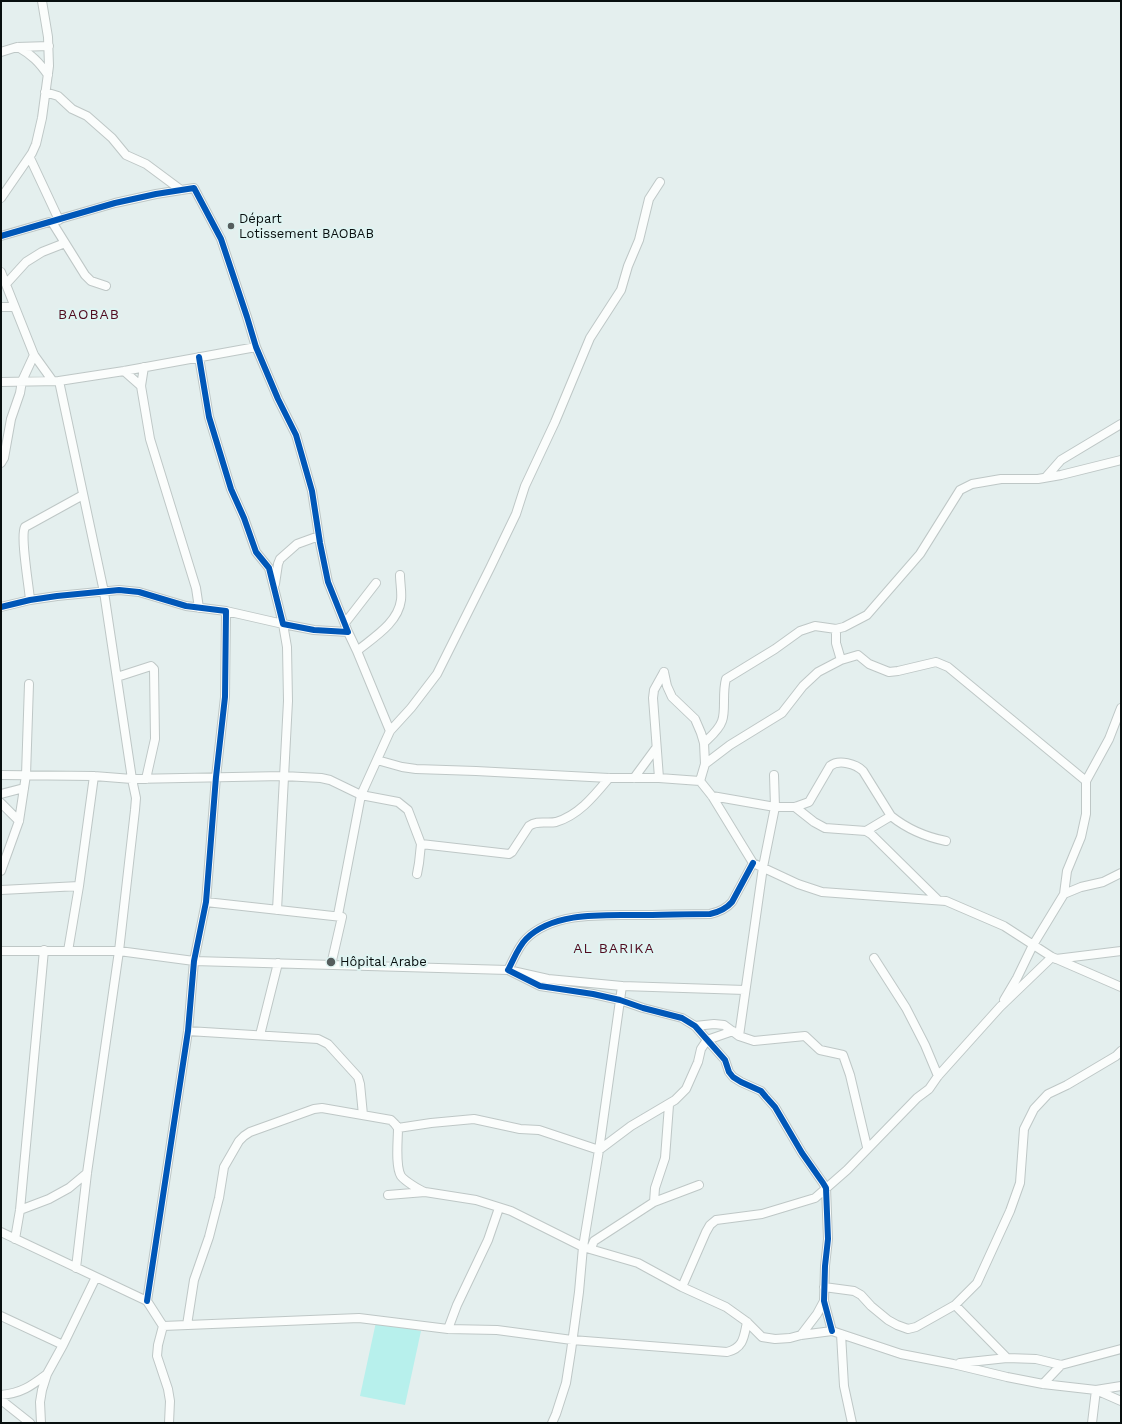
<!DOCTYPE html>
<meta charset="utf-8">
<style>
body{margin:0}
#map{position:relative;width:1122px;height:1424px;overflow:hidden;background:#e4efee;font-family:"Work Sans",sans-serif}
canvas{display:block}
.frame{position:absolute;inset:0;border:2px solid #080f0f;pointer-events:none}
</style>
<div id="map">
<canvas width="1122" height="1424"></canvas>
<div class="frame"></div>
</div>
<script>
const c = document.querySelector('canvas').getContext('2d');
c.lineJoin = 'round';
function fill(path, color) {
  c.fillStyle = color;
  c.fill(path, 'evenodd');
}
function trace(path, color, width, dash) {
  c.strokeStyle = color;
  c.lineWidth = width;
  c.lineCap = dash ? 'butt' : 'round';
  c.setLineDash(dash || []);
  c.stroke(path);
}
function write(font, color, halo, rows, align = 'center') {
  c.font = font + ' "Work Sans",sans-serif';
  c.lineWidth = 4;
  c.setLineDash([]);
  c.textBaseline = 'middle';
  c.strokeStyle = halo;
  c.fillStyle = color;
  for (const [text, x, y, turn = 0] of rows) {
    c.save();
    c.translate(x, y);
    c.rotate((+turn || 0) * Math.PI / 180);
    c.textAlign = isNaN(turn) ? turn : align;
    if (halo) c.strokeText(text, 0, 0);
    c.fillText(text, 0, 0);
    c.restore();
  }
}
const green = new Path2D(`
 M376,1322L421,1331L405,1405L360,1396Z`);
const minor = new Path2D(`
 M18,47C32,55 39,62 48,75
 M1,52L17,47L49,46
 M45,92L58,96L72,109L87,116L112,138L126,155L146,164L181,190
 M30,158L59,220
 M1,198L32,153L36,144L42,118L49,66L48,37L42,1
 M52,222L85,275L91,281L106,286
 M1,236L115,203L156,194L194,188L221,239L247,317L256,347L278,399L296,435L312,491L320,543L328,582L348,632L314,630L283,624L269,568L256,552L244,518L231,489L209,417L199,357
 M1,272L34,355L52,380
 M6,284L26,262L42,252L65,243
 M1,307H14
 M144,367L141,386L150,439L196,588L199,608
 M124,371L141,386
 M59,381L104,592L132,779L136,798L135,810L119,951L87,1173L76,1268
 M1,382L59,381L124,371L256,347
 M1,463L4,458L11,419L20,393L22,381L34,355
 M1046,477L1061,460L1121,424
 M275,584L278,564L280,559L297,544L319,536
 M30,600C29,586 20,536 25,527L83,495
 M1,607L30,600L57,596L119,590L139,592L186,606L226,611L225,697L216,777L206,902L194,961L188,1031L147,1301
 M226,611L283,624L287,647L288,701L277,910
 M345,623L376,583
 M348,632L357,651L390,731
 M357,651C374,637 398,623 401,600C402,592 400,583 400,575
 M841,660L836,643V629L844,627L867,615L920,554L960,490L972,484L1001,479H1038L1061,475L1121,460
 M664,672L667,686L672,697L695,719L701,733L704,743L705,764L700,781
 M117,677L151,666L154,669L155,739L146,779
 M704,743C710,737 719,730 722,721C726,711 722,693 726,679L775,649L800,631L815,626L836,629
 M377,760L402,767L416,769L476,771L609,778H659L700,781L712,796L753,863L798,884L822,892L946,901L1004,926L1052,957L1121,987
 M705,764L730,745L782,713L803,686L818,672L841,660L858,655L869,664L889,672L898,671L936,662L948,667L1086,781
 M1,775L94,776L132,779L283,776L321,778L330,780L361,795L398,802L408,810L421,844L419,863L417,874
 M634,778L656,748
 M659,778L653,698L654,690L664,672
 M1,794L24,788
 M712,796L775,807H795L809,802L830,766C839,759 856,764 863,771L891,816C906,828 926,837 946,841
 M1,803L19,821
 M795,807L814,822L825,828L866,831L871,834L938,900
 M866,831L891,816
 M421,844L509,854L512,852L529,826C537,820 547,824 556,822C579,815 594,796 609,778
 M753,863L732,902C726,909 719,912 710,914C686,914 661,915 637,915C602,915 553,912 526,939C518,947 513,961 508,970L540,986L593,994L620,1000L643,1008L682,1018L695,1026L725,1060L729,1072L733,1077L741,1082L761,1091L766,1097L775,1107L802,1153L823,1183L826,1188L828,1239L825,1266L824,1301L832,1331
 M1,871L19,821L26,775L29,684
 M1,890L79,886
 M1064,894L1067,871L1081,837L1086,814V781L1109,739L1121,708
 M206,902L342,917
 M342,917L338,915L361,795L390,731L411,708L437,674L490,568L516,514L525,486L555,422L590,338L621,290L628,266L639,240L649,199L660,182
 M1,951H119L194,961L508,970L548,979L622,986L745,990
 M68,951L79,886L94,776
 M874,958L906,1008L925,1045L938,1076
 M1056,959L1121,951
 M331,965L342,917
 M1004,1000L1017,978L1033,945L1064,894L1081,887L1103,882L1121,873
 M695,1026L714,1024L724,1025L739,1036L754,1041L805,1036L820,1050L843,1055L850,1075L867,1147
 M188,1031L318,1039L328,1044L358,1077L360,1084L363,1115
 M260,1035L278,963
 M739,1036L763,867L775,807L774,775
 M398,1128L431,1123L474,1119L520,1129L539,1130L599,1150L631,1126L675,1100L686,1089L698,1062L701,1049L707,1040L733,1031
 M388,1195L425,1192L476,1200L511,1211L583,1247L638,1263L682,1287L726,1307L747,1322L762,1337L775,1339L790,1338L801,1335L832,1331L901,1354L953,1364L1007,1377L1043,1384L1096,1390L1121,1401
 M654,1202L655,1188L665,1158L669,1105
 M20,1210L49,1199L69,1188L87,1173
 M1,1232L147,1301L163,1326L158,1345L157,1356L168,1389L170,1401L169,1423
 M15,1239L20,1210L44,950
 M591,1248L594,1241L654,1202L699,1185
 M682,1287L706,1232L710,1225L716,1220L762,1214L815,1198L847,1170L917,1098L929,1089L938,1076L1000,1007L1052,957
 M824,1287L854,1291L861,1295L871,1306L888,1320L897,1325L908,1329L916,1327L955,1305L977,1283L1010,1211L1020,1183L1024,1129L1034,1109L1048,1094L1067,1085L1116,1056L1121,1051
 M955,1305L1007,1358
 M1,1316L63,1345
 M187,1325L194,1280L209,1237L219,1198L224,1167L239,1141L244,1136L250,1132L314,1109L322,1108L391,1120L395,1124L398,1128C398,1140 395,1166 401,1176C405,1181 419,1190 425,1192
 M163,1326L359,1318L448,1329L497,1330L572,1340L727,1352C744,1348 744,1336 747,1322
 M448,1329L457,1305L488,1240L499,1208
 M841,1334L844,1386L852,1423
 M801,1335L817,1314L824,1301
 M960,1363L1007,1358L1036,1359L1061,1365L1121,1349
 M1043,1384L1061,1365
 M1096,1390L1121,1386
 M1,1395C22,1393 31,1386 47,1374
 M1,1400L30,1423
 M41,1423L40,1402L42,1390L47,1374L63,1345L96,1277
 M552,1423L556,1414L566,1383L571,1351L579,1292L583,1247L599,1150L622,986
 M1092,1423L1096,1390`);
const cycleway = new Path2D(`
 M1,236L115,203L156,194L194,188L221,239L247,317L256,347L278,399L296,435L312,491L320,543L328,582L348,632L314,630L283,624L269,568L256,552L244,518L231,489L209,417L199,357
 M1,607L30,600L57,596L119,590L139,592L186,606L226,611L225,697L216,777L206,902L194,961L188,1031L147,1301
 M753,863L732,902C726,909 719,912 710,914C686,914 661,915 637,915C602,915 553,912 526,939C518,947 513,961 508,970L540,986L593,994L620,1000L643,1008L682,1018L695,1026L725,1060L729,1072L733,1077L741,1082L761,1091L766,1097L775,1107L802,1153L823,1183L826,1188L828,1239L825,1266L824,1301L832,1331`);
const markers = [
 [231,226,4,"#555d5d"],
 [331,962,5,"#555d5d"]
];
const poiNames = [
 ["Départ",239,219],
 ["Lotissement BAOBAB",239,234],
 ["Hôpital Arabe",340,962]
];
const neighbourhoodNames = [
 ["BAOBAB",89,315],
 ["AL BARIKA",614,949]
];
fill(green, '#b7f0ec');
trace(minor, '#bec7c6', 10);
trace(minor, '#fbfdfc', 8);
trace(cycleway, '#0057b8', 6);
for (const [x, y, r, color] of markers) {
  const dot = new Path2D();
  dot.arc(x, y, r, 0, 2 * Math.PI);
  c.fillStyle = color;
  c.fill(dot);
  trace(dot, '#dff4f2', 1.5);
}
write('13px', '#080f0f', '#dff4f2', poiNames, 'left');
c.letterSpacing = '1px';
write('14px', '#500b1f', '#dff4f2', neighbourhoodNames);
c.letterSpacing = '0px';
</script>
